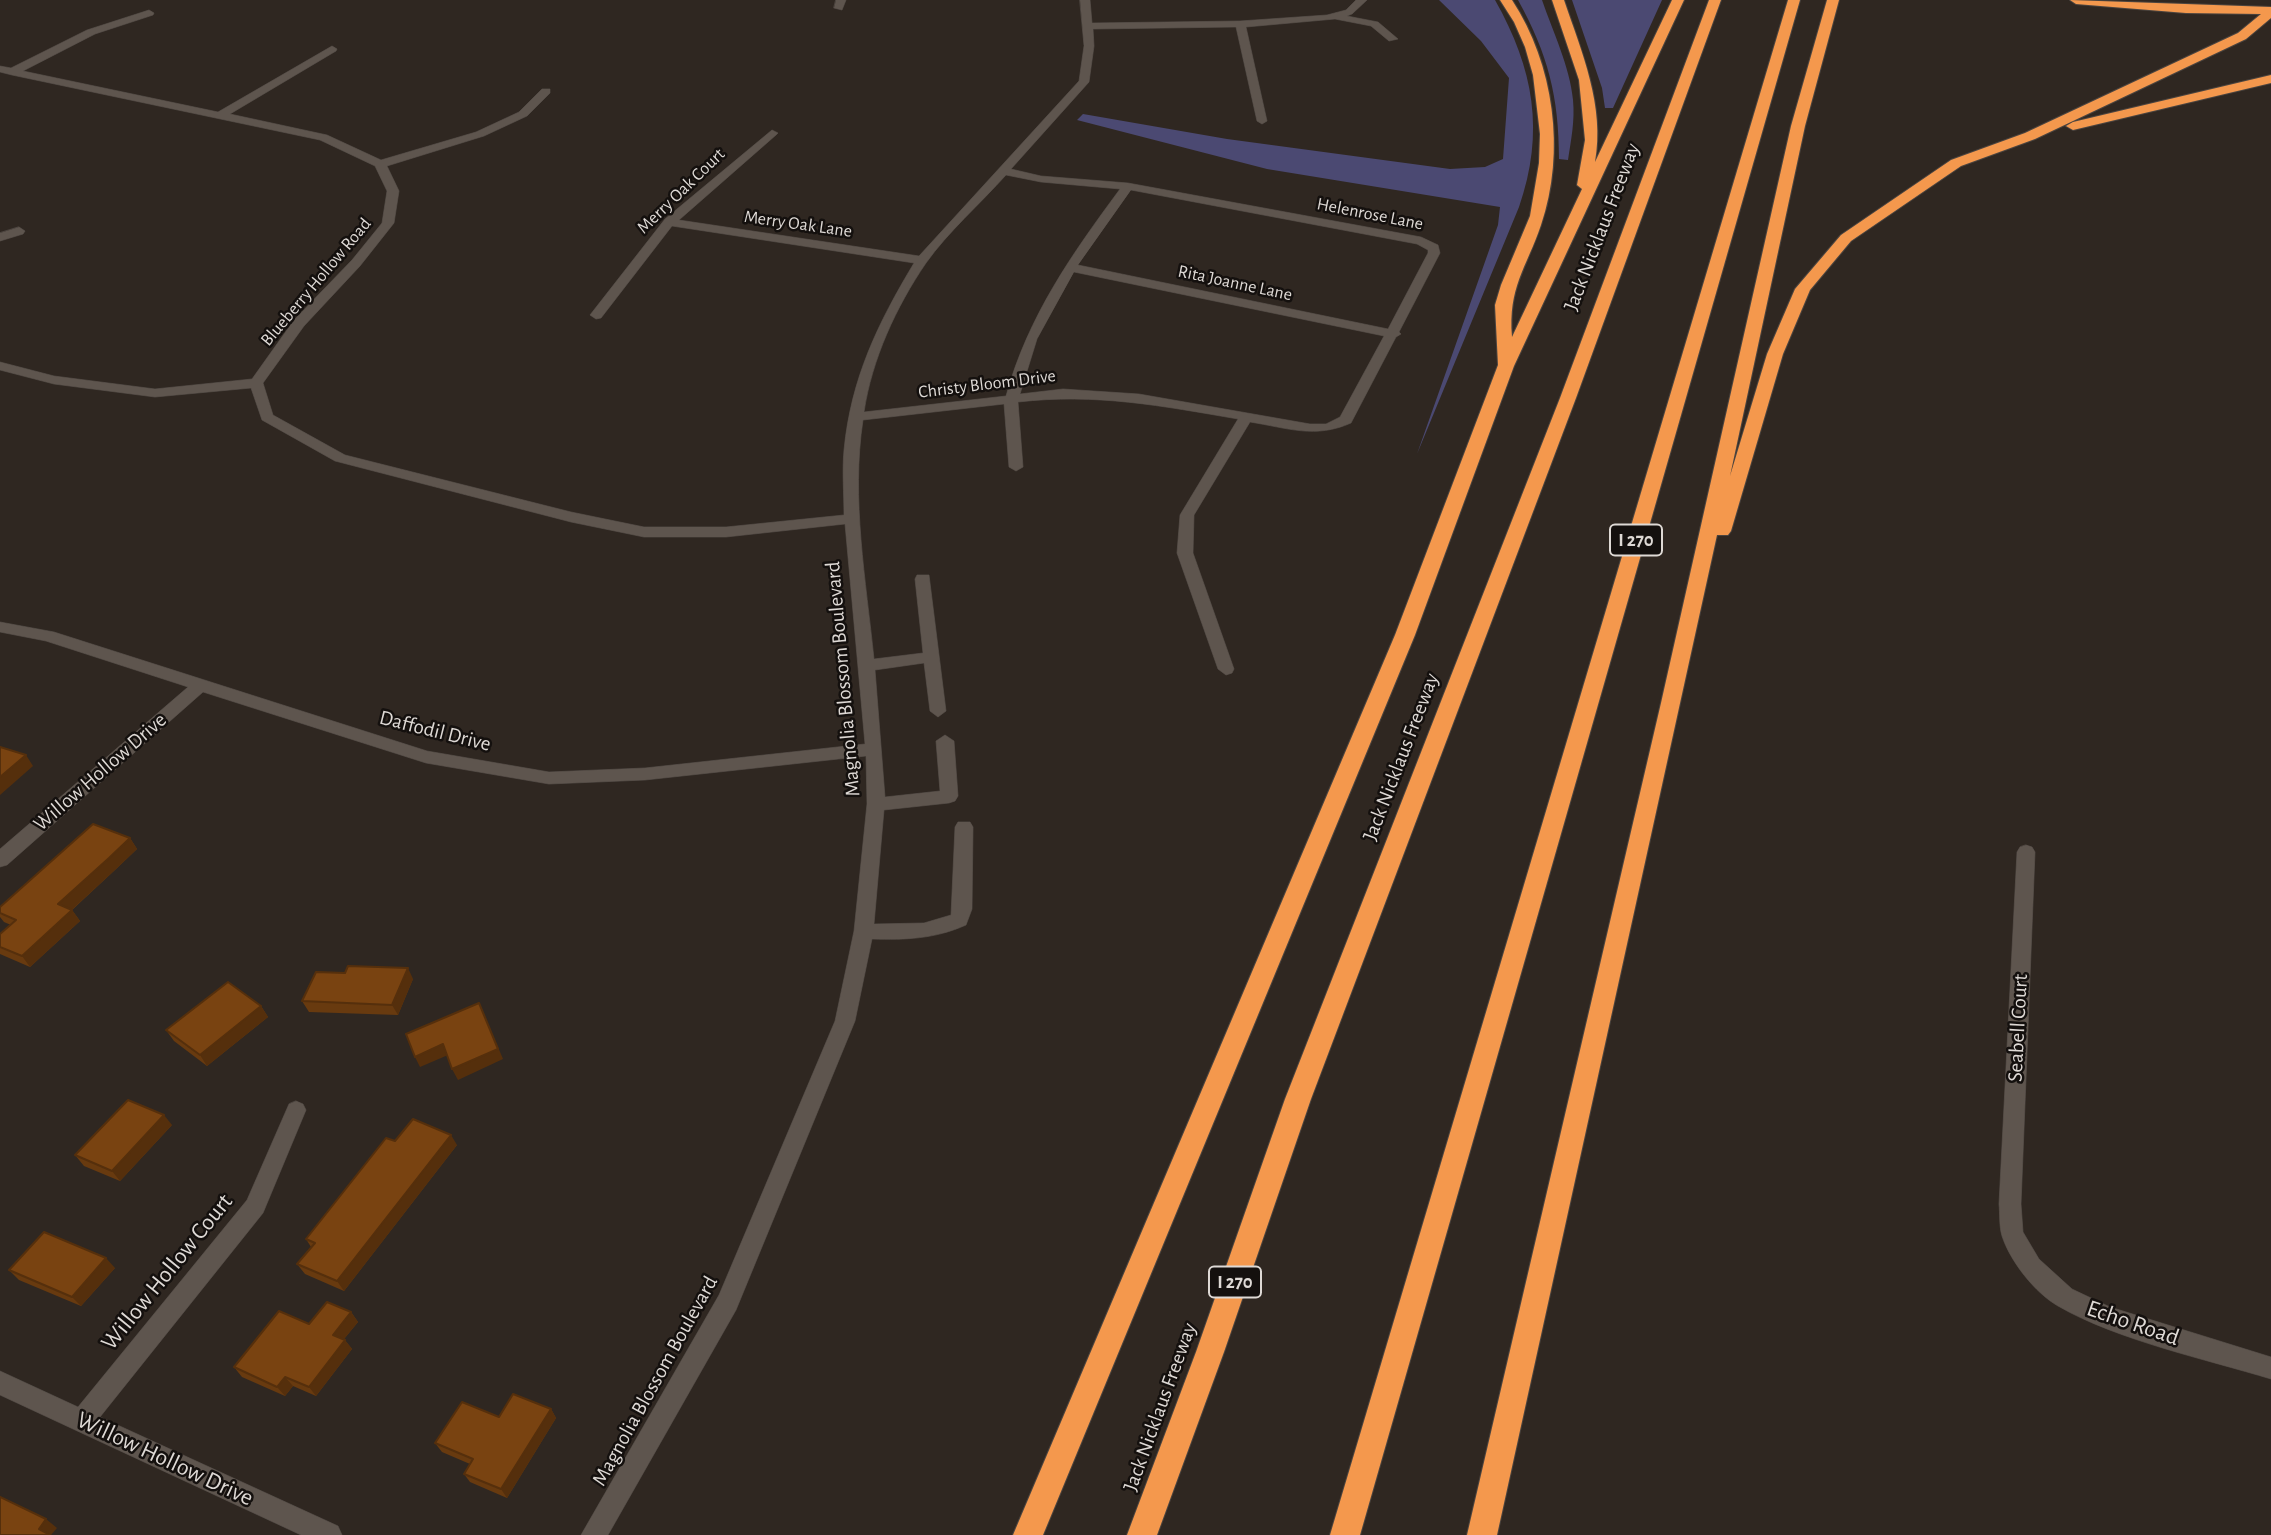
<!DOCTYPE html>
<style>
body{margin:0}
canvas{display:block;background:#2f2721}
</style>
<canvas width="2271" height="1535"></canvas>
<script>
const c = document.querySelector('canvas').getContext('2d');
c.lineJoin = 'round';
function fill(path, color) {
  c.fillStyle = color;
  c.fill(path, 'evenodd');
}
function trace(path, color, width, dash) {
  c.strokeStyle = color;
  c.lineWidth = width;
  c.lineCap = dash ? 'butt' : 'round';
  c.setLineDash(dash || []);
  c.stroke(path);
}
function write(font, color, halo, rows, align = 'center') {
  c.font = font + ' "Alegreya Sans",sans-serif';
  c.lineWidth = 5;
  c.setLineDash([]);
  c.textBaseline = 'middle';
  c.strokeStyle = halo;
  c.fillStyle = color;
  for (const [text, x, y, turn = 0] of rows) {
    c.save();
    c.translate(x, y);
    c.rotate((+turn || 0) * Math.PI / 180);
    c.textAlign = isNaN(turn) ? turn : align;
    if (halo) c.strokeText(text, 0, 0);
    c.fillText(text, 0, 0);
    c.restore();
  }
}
const green = new Path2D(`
 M1439,0H1495C1534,69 1545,132 1519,207L1417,454L1498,225L1500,207L1267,169L1077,120L1083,114L1227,139L1450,169L1485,167L1503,159L1509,78L1481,41Z
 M1518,0H1542C1553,32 1570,67 1573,100C1575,121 1571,140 1568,160L1559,159C1559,97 1548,54 1518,0Z
 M1572,0H1662L1613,108H1605L1602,88Z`);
const minor = new Path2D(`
 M836,0H846L842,10L834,8Z
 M1080,0H1090L1092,23L1240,21L1327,15L1346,10L1356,0H1367L1352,14L1347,16L1378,22L1398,39L1389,41L1371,26L1335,19L1246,27L1267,121L1262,124L1257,121L1236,27L1093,29L1094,46L1089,82L1011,169L1041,176L1128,183L1421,237L1438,245L1440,253L1399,332L1401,334L1396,337L1351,423C1315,439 1288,428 1250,422L1194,515L1193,553L1234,669L1232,673L1226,675L1218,669L1177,553L1180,515L1238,419C1162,406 1096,393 1018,402L1023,467L1016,471L1009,467L1004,404L863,420C851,499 866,580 874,659L923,653L915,579L917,575H929L946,711L938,717L930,711L924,663L875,670L885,797L940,791L936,741L945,735L954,741L958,796L955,801L949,803L884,810L874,924L924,923L951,915L955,827L958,822H970L973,827L972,909L966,925C935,939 905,940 872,939L855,1021L736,1310L608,1535H581L719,1295L835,1021L854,931L867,804L866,756L645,780L549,784L426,763L203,692L7,865L0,867V849L188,687L46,641L0,632V622L54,632L427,751L549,772L645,768L865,744L845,524L726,537H644L571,522L335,461L262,420L251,388L155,397L54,384L0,370V362L54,376L155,389L252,379L294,320L352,260L382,223L387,191L375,166L320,140L12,75L0,72V66L11,68L87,30L149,10L154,13L153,15L95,34L23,71L218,112L332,46L337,49L336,51L230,114L327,135L381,160L476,132L519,112L542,89H550V93L527,116L484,136L387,166L399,191L394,223L360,266L304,326L263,383L273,415L345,455L571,512L644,527H726L844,515C844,494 842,471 844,450C851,378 878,323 914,263L672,226L601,318L596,319L590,315L665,219L772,130L778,133L776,135L679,220L919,256L1079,81L1084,46ZM1006,175L1041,182L1120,189C1072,254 1028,316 1006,396L864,412C872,359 896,307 926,263C948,232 980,204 1006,175ZM1131,190L1417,244L1428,250V253L1388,329L1078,265ZM1074,272L1384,336L1340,417L1326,424H1310L1139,394L1063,389L1020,394L1037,339Z
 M19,227L25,231L23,234L0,241V233Z
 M2026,845L2032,847L2035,852L2021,1204L2023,1232L2039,1259L2072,1289L2110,1307L2271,1357V1379C2205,1359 2117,1340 2058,1306C2035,1293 2010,1261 2002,1236C1999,1226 2000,1214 1999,1204L2017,852L2020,847Z
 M296,1101L303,1104L306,1110L263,1213L100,1417L338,1526L342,1535H301L0,1395V1371L78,1407L247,1200L289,1104Z`);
const highway = new Path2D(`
 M1500,0H1512C1554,64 1566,152 1541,225C1526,269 1508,287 1512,337L1582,189L1577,185L1585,140L1579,80L1552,0H1564C1582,53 1605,106 1595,162L1672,0H1684L1514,366L1415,635L1043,1535H1013L1395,635L1498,365L1495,305L1501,285L1530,216L1539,163L1540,134L1533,75L1525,47L1514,22Z
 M1709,0H1721L1576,398L1311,1099L1224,1352L1157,1535H1127L1196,1352L1285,1099L1560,398Z
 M1788,0H1800L1360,1535H1330Z
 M1827,0H1839L1805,126L1730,476L1767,354L1795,289L1841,235L1951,160L2025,133L2238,33L2261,14L2186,13L2076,4L2070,0L2271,7V18L2246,39L2035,139L1961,166L1851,241L1810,290L1783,354L1731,531L1728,535H1717L1497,1535H1467L1661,703L1791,126Z
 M2271,75V83L2073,130L2066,126L2073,122Z`);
const wall = new Path2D(`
 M130,838L137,849L116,869L72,910L80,921L30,967L0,954V934L11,925L4,922L0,917V907Z
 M413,979L398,1015L309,1012L302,1001Z
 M261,1006L268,1017L207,1066L174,1041L166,1030Z
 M172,1125L120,1181L84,1166L75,1155Z
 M395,1141L457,1145L344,1291L305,1274L297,1264L311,1247L306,1239Z
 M115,1268L81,1306L19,1280L9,1270Z
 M351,1312L358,1322L344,1339L352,1349L316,1396L293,1386L285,1396L242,1377L234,1367L309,1324Z
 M551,1409L556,1418L507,1498L470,1482L464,1474L470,1464L442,1452L435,1443L499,1417Z`);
const shadedWall = new Path2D(`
 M26,755L33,766L0,795V777Z
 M130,838L137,849L116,869L66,915L58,904Z
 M72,910L80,921L30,967L22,956Z
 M408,968L413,979L398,1015L392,1005Z
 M261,1006L268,1017L207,1066L200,1055Z
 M484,1014L503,1059L458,1080L452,1069Z
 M443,1044L448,1055L420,1067L415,1057Z
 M164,1115L172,1125L120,1181L112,1171Z
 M451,1135L457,1145L344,1291L337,1281Z
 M106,1258L115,1268L81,1306L72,1297Z
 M351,1312L358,1322L340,1344L333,1335Z
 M345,1340L352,1349L316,1396L309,1387Z
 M285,1377L293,1386L285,1396L277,1387Z
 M551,1409L556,1418L507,1498L501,1489Z
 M46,1519L57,1528L51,1535L39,1529Z`);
const building = new Path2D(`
 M0,747L26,755L0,777Z
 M93,824L130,838L109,858L58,904L72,910L22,956L0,947V934L16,920L0,913V907Z
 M348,966L408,968L392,1005L302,1001L316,972L345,973Z
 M228,982L261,1006L200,1055L166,1030Z
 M479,1003L498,1049L452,1069L443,1044L415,1057L406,1034Z
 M128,1100L164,1115L112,1171L75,1155Z
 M413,1119L451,1135L337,1281L297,1264L315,1243L306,1239L386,1138L395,1141Z
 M44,1232L106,1258L72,1297L9,1270Z
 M327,1302L351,1312L333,1335L345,1340L309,1387L285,1377L277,1387L234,1367L279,1311L309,1324Z
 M513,1394L551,1409L501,1489L464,1474L473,1459L435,1443L462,1402L499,1417Z
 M0,1497L46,1519L39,1529L50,1535H0Z`);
const farStreetnames = [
 ["Merry Oak Court",681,191,-44],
 ["Helenrose Lane",1370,214,11],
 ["Merry Oak Lane",798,224,8],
 ["Blueberry Hollow Road",316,282,-50],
 ["Rita Joanne Lane",1235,283,12],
 ["Christy Bloom Drive",987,384,-7]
];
const shields = [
 [1636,540,52],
 [1235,1282,52]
];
const shieldNames = [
 ["I 270",1636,540],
 ["I 270",1235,1282]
];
const streetNames = [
 ["Jack Nicklaus Freeway",1602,227,-69],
 ["Magnolia Blossom Boulevard",843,679,-95],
 ["Daffodil Drive",435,731,14],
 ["Jack Nicklaus Freeway",1401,757,-69],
 ["Willow Hollow Drive",100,772,-41],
 ["Seabell Court",2018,1028,-87],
 ["Magnolia Blossom Boulevard",655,1381,-61],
 ["Jack Nicklaus Freeway",1160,1407,-70]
];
const nearStreetnames = [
 ["Willow Hollow Court",167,1272,-51],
 ["Echo Road",2133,1323,19],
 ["Willow Hollow Drive",165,1459,25]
];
fill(green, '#4b4972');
trace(minor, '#4b443f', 1);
trace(highway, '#4b443f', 2);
fill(minor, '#5e554e');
fill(highway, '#f4984d');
fill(wall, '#683a0f');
fill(shadedWall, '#552f0c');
fill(building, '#794311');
trace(building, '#552f0c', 2);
write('18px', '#ded9d5', '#14100e', farStreetnames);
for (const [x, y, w] of shields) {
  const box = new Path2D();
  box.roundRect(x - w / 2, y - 15.5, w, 31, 5);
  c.fillStyle = '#14100e';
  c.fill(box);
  trace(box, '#ded9d5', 2);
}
write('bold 19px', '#ded9d5', null, shieldNames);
write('21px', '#ded9d5', '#14100e', streetNames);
write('24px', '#ded9d5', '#14100e', nearStreetnames);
</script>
